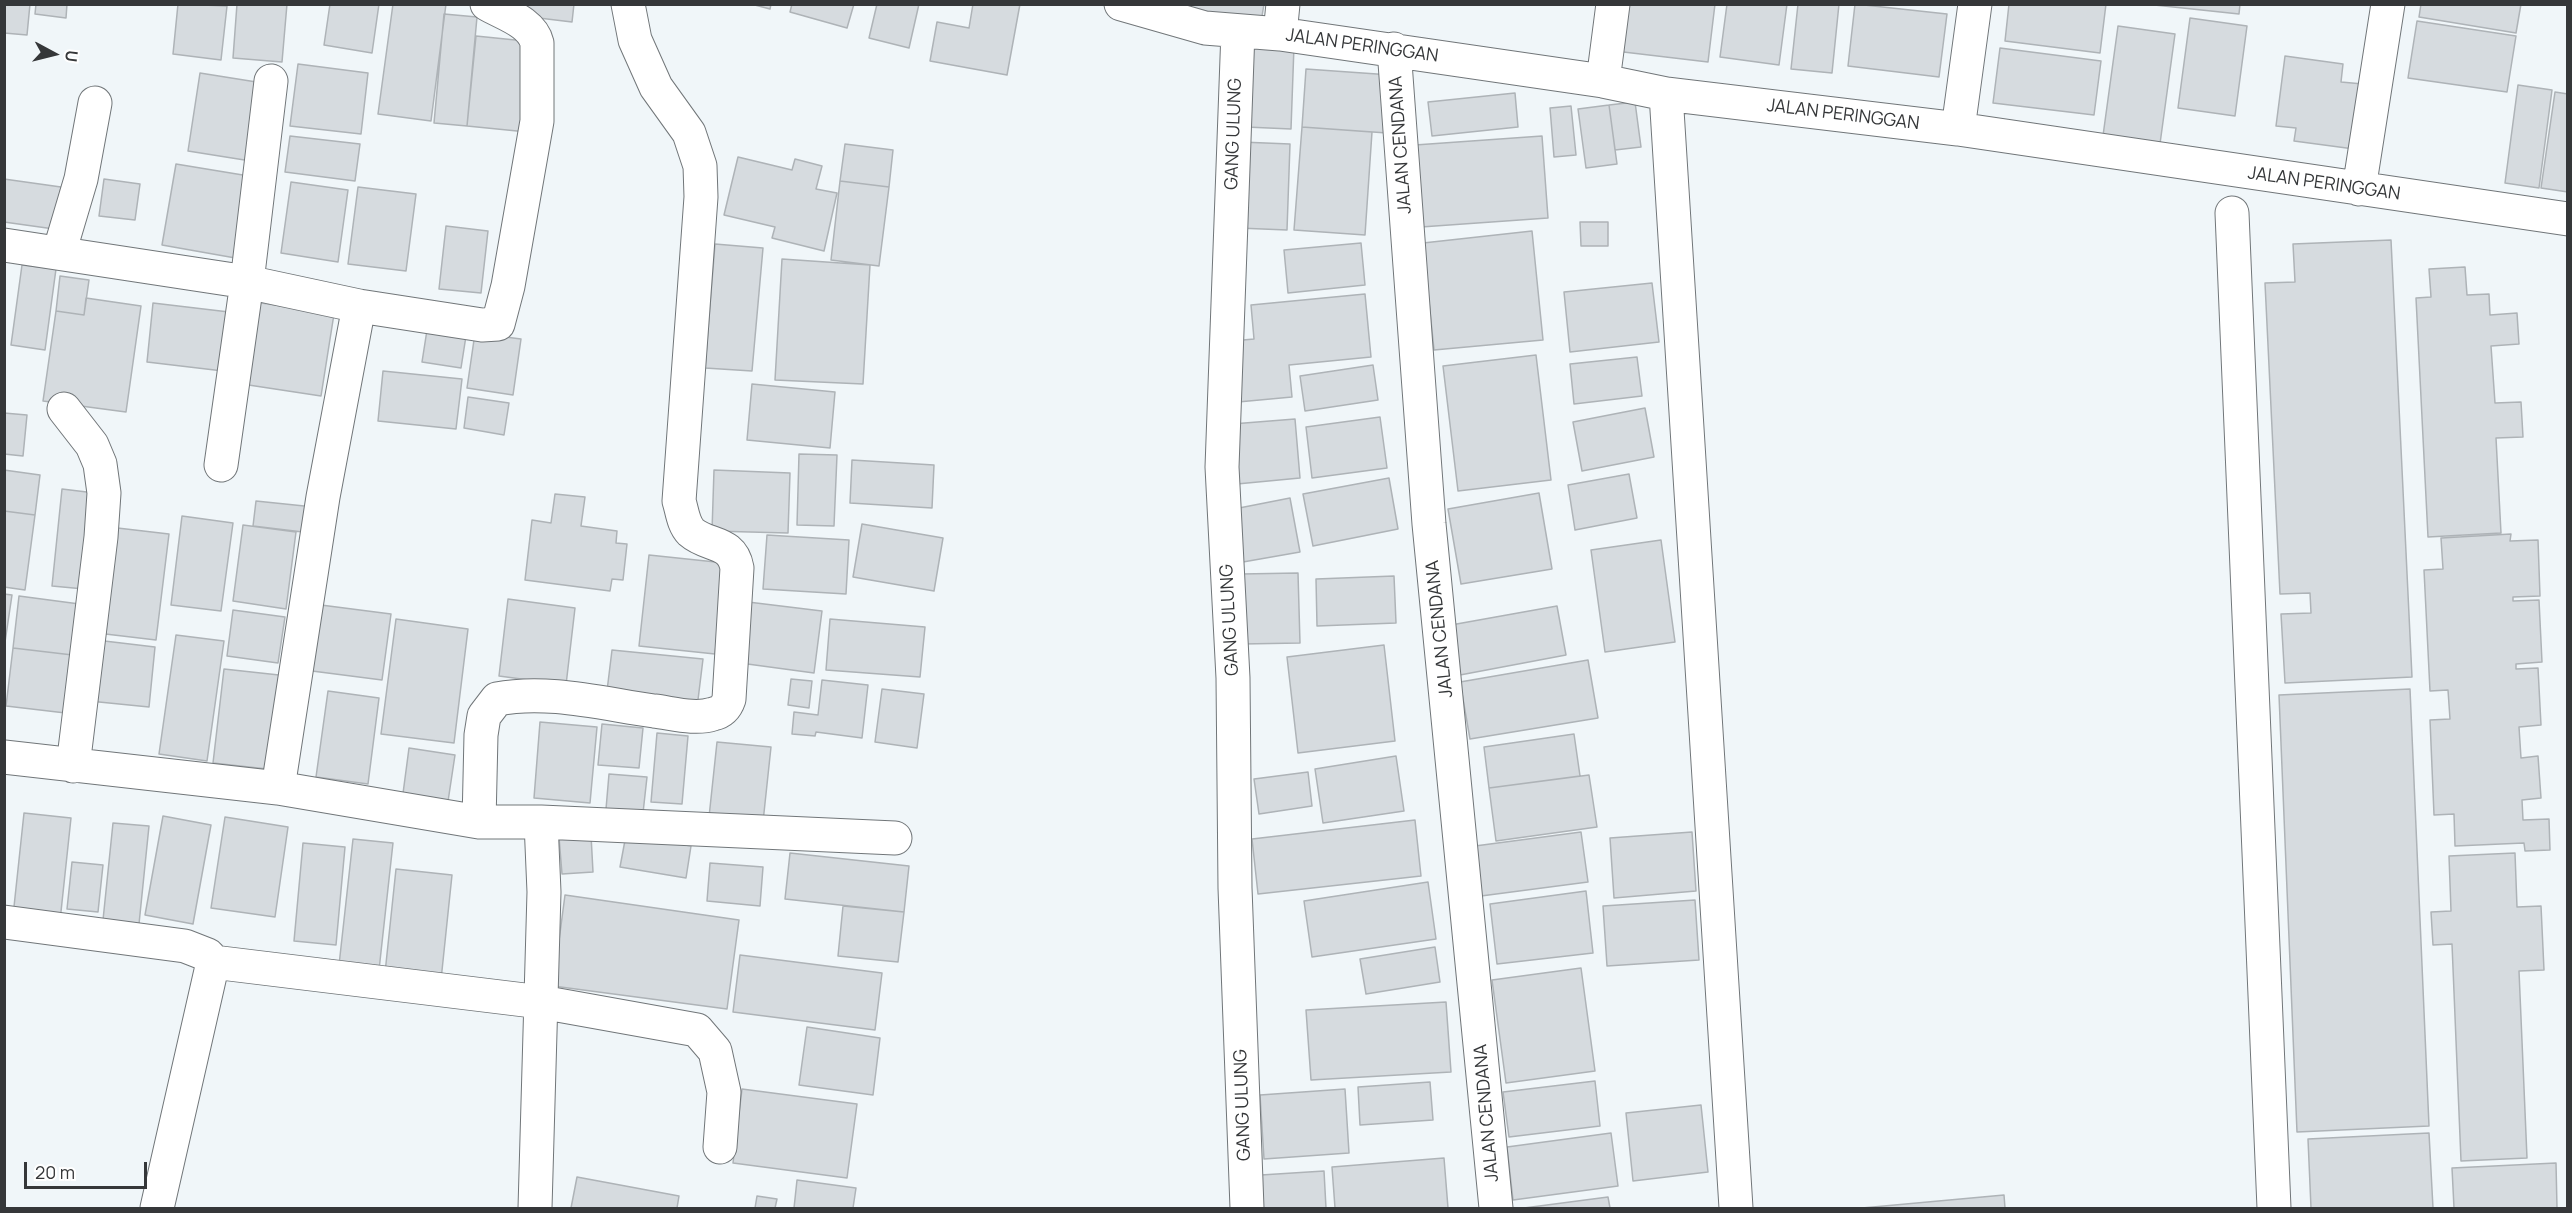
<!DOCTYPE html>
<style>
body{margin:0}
#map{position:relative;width:2572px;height:1213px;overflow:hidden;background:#f0f6f9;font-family:Manrope,sans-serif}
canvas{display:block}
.frame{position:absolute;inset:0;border:6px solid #353739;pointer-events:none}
.north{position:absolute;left:24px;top:24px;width:60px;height:60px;-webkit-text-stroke:4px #fff;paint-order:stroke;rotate:97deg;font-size:16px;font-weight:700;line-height:24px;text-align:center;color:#353739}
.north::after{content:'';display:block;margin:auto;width:21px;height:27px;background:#353739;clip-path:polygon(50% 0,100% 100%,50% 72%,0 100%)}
.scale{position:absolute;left:24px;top:1162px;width:123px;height:27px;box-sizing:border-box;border:3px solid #353739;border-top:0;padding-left:8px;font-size:18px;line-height:21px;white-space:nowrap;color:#353739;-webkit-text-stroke:4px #fff;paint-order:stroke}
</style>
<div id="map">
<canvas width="2572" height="1213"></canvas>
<div class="frame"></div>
<div class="north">U</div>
<div class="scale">20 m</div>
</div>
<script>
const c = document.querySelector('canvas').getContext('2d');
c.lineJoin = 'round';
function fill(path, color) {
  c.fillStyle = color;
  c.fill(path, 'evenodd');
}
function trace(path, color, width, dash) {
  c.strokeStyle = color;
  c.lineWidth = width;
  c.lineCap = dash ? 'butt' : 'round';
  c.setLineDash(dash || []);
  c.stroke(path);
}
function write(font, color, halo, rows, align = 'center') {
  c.font = font + ' Manrope,sans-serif';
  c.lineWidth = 4.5;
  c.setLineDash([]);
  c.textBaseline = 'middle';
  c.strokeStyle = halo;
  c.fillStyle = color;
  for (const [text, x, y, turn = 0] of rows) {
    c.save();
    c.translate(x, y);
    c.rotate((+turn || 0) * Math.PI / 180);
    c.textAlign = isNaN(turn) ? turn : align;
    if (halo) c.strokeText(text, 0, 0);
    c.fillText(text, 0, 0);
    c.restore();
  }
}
const building = new Path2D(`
 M4,4H30L27,35L4,33Z
 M36,4H67L66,18L35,14Z
 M178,4L227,6L221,60L173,54Z
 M237,4H287L282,62L233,58Z
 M330,4H379L372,53L324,45Z
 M393,4H446L431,121L378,114Z
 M516,4H574L572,22L514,15Z
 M751,4H771L770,9Z
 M792,4H854L847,28L790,12Z
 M877,4H919L909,48L869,38Z
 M973,4H1020L1007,75L930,61L937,22L969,28Z
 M1173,4H1264L1261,22L1172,11Z
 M1621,4H1715L1708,62L1615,51Z
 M1727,4H1787L1779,65L1720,57Z
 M1798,4H1839L1832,73L1791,69Z
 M1855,4L1947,14L1939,77L1848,66Z
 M2009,4H2106L2100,53L2005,41Z
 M2145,4H2240L2239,14Z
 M2421,4H2521L2516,33L2419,17Z
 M444,14L477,17L467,126L434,123Z
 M2190,18L2247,26L2235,116L2178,108Z
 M2417,21L2516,36L2507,92L2408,78Z
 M2118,26L2175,34L2159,151L2102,143Z
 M476,36L535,42L527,132L467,126Z
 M1249,44L1294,46L1291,129L1246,127Z
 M2000,48L2101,61L2094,115L1993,103Z
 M2285,56L2343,64L2341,82L2363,84L2354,149L2294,141L2296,128L2276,126Z
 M298,64L368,73L361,134L290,126Z
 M1306,69L1391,75L1387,133L1302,127Z
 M200,73L269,84L257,162L188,151Z
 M2518,85L2552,90L2539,188L2505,183Z
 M2555,92L2568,94V192L2541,188Z
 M1515,93L1518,127L1432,136L1428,102Z
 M1635,102L1641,147L1615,150L1609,105Z
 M1609,105L1617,164L1586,168L1578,109Z
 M1571,106L1576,155L1554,157L1550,108Z
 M1302,127L1372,132L1365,235L1294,230Z
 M290,136L360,144L355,181L285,172Z
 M1542,136L1548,218L1421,227L1415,145Z
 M1241,142L1290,144L1287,230L1238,228Z
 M845,144L893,150L889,187L840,181Z
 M738,157L792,170L795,159L822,166L816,189L837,193L824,251L772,238L775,227L724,215Z
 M176,164L255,177L241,259L162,245Z
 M4,179L61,187L54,229L4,222Z
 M104,179L140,184L135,220L99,216Z
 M840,181L889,187L879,266L831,260Z
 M291,182L348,190L338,262L281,253Z
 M358,187L416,194L406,271L348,264Z
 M1580,222H1608V246H1581Z
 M446,226L488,231L481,293L439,289Z
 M1532,231L1543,340L1434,350L1423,243Z
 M2391,240L2412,677L2285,683L2281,614L2311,613L2310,593L2280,594L2265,283L2295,282L2293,244Z
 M1361,243L1365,285L1288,293L1284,250Z
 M715,244L763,248L752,371L705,368Z
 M782,259L870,265L863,384L775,380Z
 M22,265L56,269L45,350L11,345Z
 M2465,267L2467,295L2489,294L2490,315L2517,313L2519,344L2491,346L2495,403L2521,402L2523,437L2496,438L2501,533L2428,537L2416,298L2431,297L2429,269Z
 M60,276L89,280L84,315L56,311Z
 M1652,283L1659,342L1570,352L1564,292Z
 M1365,294L1371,357L1289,365L1292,397L1238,402L1232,341L1254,339L1251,305Z
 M86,298L141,306L126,412L43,401L56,311L84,315Z
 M255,302L334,314L321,396L242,384Z
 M153,303L229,312L223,371L147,362Z
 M427,330L466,336L461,368L422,362Z
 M475,333L521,339L513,395L467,388Z
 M1536,355L1551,480L1458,491L1443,366Z
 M1637,357L1642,396L1574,404L1570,364Z
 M1373,365L1378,400L1305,411L1300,376Z
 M383,371L462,379L456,429L378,421Z
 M752,384L835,392L830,448L747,440Z
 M468,397L509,403L504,435L464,428Z
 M1645,408L1654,457L1582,471L1573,422Z
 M4,413L27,415L23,456L4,454Z
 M1380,417L1387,468L1312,478L1306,427Z
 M1295,419L1300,478L1237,484L1232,424Z
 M799,454L837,455L834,526L797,525Z
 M852,460L934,465L932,508L850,503Z
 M4,470L40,475L35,515L4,511Z
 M714,470L790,473L788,533L712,531Z
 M1629,474L1637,518L1575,530L1568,485Z
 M1389,478L1398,529L1313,546L1303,494Z
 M62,489L95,493L84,589L52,586Z
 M1539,493L1552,569L1461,584L1448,509Z
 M555,494L585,497L581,526L617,531L616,543L627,544L623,580L612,579L610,591L525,580L532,520L551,523Z
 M1290,498L1300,552L1243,562L1234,509Z
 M256,501L314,507L311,533L253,526Z
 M4,511L35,515L25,590L4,587Z
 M182,516L233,523L221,611L171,605Z
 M862,524L943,538L934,591L853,577Z
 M243,525L296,532L286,609L233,601Z
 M109,527L169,534L156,640L97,633Z
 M2511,534L2510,541L2538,540L2540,596L2513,597V601L2539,600L2542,662L2516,664V669L2538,668L2541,725L2519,727L2521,758L2538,756L2541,798L2522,800L2523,820L2549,819L2550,850L2525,851L2524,843L2455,846L2454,814L2434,815L2430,720L2450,719L2448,690L2430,691L2424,570L2443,569L2441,538Z
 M767,535L849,540L846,594L763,589Z
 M1661,540L1675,642L1605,652L1591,550Z
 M649,555L725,563L715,654L639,646Z
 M1298,573L1300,643L1242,644L1241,574Z
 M1394,576L1396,623L1317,626L1316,579Z
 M4,594L12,595L4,649Z
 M19,596L87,605L81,656L13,648Z
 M508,599L575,608L566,685L499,676Z
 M748,602L822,611L814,673L740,663Z
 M321,605L391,614L382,680L312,671Z
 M1557,606L1566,655L1460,675L1451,625Z
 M233,610L285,617L278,663L227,656Z
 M396,619L468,629L454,743L381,734Z
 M830,619L925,627L920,677L826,670Z
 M176,635L224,641L207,761L159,754Z
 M96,640L155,647L149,707L89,701Z
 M1384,645L1395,741L1298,753L1287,657Z
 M13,648L81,656L74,714L6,706Z
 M612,650L703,659L697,708L606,699Z
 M1588,660L1598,718L1470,739L1460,682Z
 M224,669L279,675L267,769L213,763Z
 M791,679L812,681L809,708L788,705Z
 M822,680L868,685L862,738L816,732L815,736L792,734L794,712L818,715Z
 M882,689L924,694L917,748L875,742Z
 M2410,689L2429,1126L2297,1132L2279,695Z
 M328,691L379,698L368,784L316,777Z
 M540,722L597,727L590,803L534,798Z
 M602,724L643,728L639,768L598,765Z
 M657,733L688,736L682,804L651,802Z
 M1574,734L1580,776L1489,788L1484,747Z
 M717,742L771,747L763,822L709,817Z
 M409,748L455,755L447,808L402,801Z
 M1396,756L1404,811L1323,823L1315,769Z
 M1308,772L1312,806L1259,814L1254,779Z
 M609,774L647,777L643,813L606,809Z
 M1589,775L1597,827L1496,841L1489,788Z
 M24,813L71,818L60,921L13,916Z
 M163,816L211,825L193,924L145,915Z
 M225,817L288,827L275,917L211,908Z
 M1415,820L1421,876L1258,894L1252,839Z
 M113,823L149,826L139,924L103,920Z
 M1581,832L1588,882L1481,896L1475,846Z
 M1692,832L1696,891L1614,898L1610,838Z
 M591,835L593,872L562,874L559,837Z
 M626,835L691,846L686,878L620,867Z
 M353,839L393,843L379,970L339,965Z
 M303,843L345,847L336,945L294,941Z
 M790,853L909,866L904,912L785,899Z
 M2515,853L2517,907L2541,906L2544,970L2519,971L2527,1158L2461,1161L2452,944L2433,945L2431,912L2451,911L2449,856Z
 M72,862L103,865L98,912L67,909Z
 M710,863L763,867L760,906L707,901Z
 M396,869L452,875L441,980L385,973Z
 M1428,882L1436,939L1312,957L1304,901Z
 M1586,891L1593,953L1497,964L1490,904Z
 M565,895L739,920L727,1009L553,986Z
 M1695,900L1699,960L1607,966L1603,906Z
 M843,906L904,912L898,962L838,956Z
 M1435,947L1440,982L1366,994L1360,959Z
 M740,955L882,973L875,1030L733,1012Z
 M1581,968L1595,1071L1506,1083L1492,980Z
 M1446,1002L1451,1072L1311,1080L1306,1010Z
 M807,1027L880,1038L873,1095L799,1085Z
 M1595,1081L1600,1126L1509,1137L1503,1092Z
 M1430,1082L1433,1120L1360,1125L1358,1087Z
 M742,1089L857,1104L847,1178L733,1163Z
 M1345,1089L1349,1153L1264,1159L1260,1095Z
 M1701,1105L1708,1172L1633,1181L1626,1113Z
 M1611,1133L1618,1186L1513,1200L1507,1147Z
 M2429,1133L2433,1208H2311L2308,1139Z
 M1444,1158L1448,1208H1335L1332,1167Z
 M2556,1163L2557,1208H2454L2452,1168Z
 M1324,1171L1326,1208H1263L1261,1175Z
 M577,1177L679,1196L677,1208H571Z
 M797,1180L856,1188L853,1208H794Z
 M2004,1195L2005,1208H1862Z
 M757,1196L777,1199L775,1208H755Z
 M1608,1197L1610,1208H1524Z`);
const street = new Path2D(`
 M1121,4L1205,28L1280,34L1603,81L1666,94L1958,129L2568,219
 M1238,31L1222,467L1233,678L1235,888L1247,1208
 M1280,34L1283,4
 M1394,49L1429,524L1496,1208
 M1603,81L1613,4
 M1666,94L1736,1208
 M1958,129L1975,4
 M2359,189L2388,4
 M2232,213L2274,1208
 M4,245L247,282L359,306L323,497L278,788
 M59,253L81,179L95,103
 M359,306L482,325L498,324L508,286L537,121V43C532,22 504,14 487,4
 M64,409L92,445L100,464L104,493L101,537L73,766
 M221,465L247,282L271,81
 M4,757L278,788L479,822H541L544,892L535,1208
 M479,822L481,735L484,716L497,699C548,689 603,704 654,711C672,713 695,720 713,714C722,712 726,708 729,699L737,568C732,540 708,547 691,532C683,524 682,510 679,501L701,197L700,166L689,133L656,87L635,40L628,4
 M541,822L895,838
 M4,922L185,946L208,955L213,962L157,1208
 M213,962L541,1002L697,1030L715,1051L724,1092L720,1147`);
const streetNames = [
 ["JALAN PERINGGAN",1362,46,8],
 ["JALAN PERINGGAN",1843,115,7],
 ["GANG ULUNG",1234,134,-88],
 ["JALAN CENDANA",1401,145,-94],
 ["JALAN PERINGGAN",2324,184,8],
 ["GANG ULUNG",1230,620,-93],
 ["JALAN CENDANA",1440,629,-96],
 ["GANG ULUNG",1243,1105,-92],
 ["JALAN CENDANA",1487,1113,-95]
];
fill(building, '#d6dbdf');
trace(building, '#aeb3b7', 1.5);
trace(street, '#717679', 35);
trace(street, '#fff', 33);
write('18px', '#353739', '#fff', streetNames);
</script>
